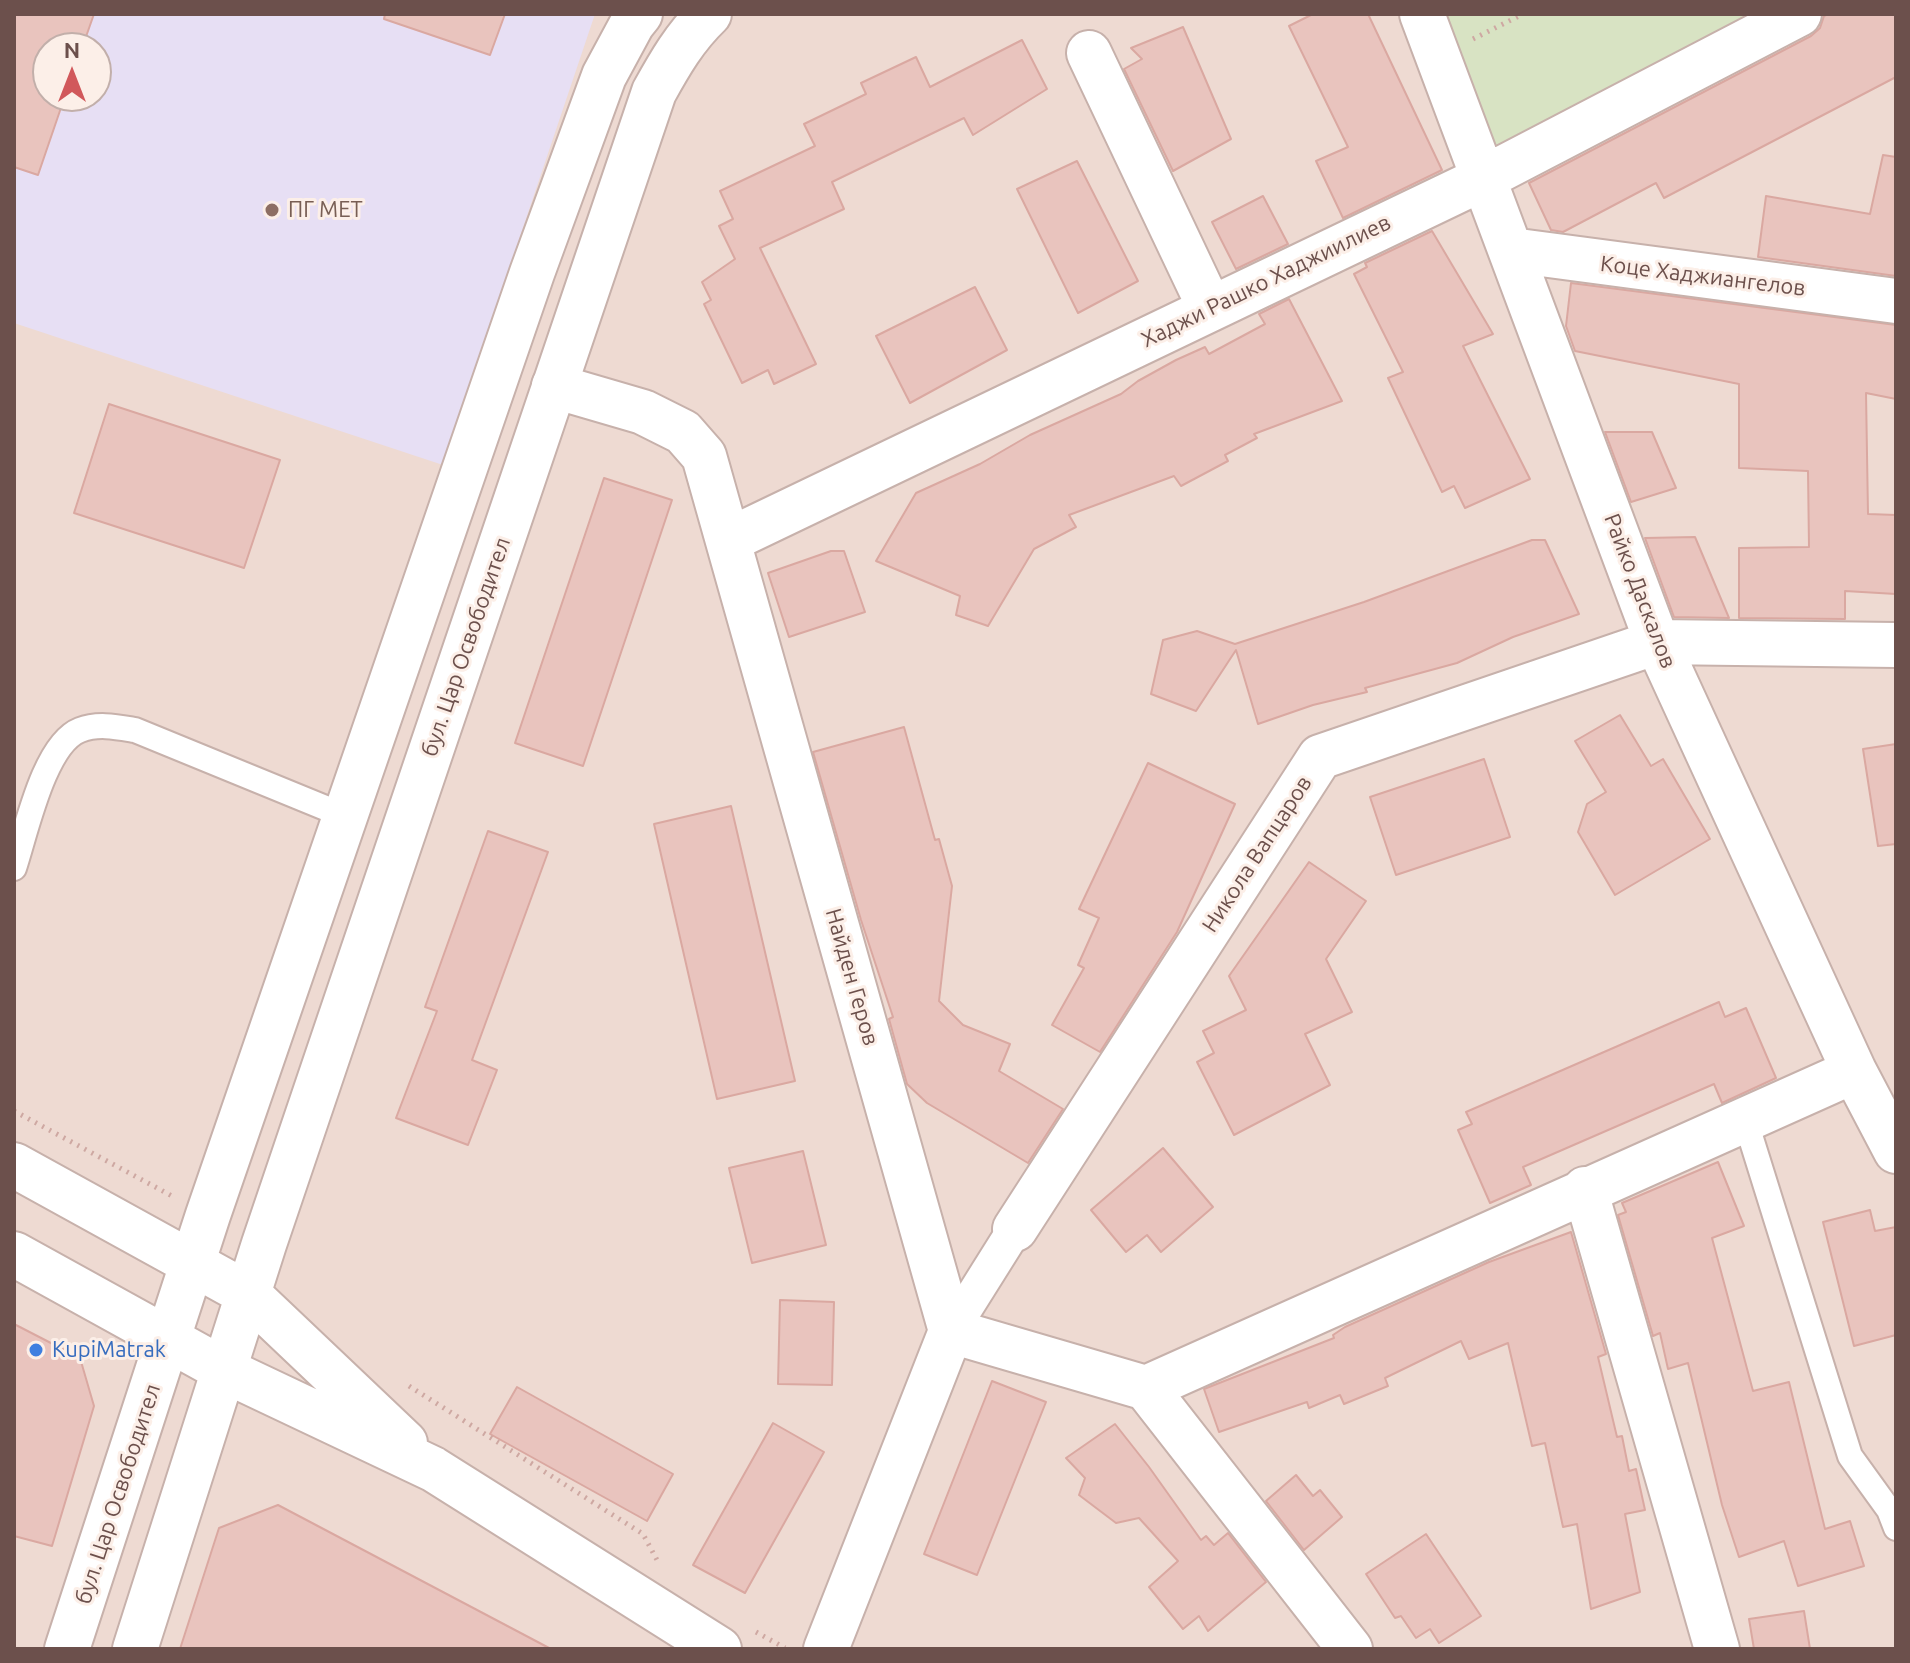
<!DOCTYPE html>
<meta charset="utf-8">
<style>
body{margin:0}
#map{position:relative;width:1910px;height:1663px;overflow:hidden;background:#f8eae2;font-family:Ubuntu,sans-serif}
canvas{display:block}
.frame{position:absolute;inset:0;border:16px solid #6c504c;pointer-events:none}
.north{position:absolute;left:32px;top:32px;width:80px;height:80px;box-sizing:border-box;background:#fcefe8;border:2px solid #c2afaa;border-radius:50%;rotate:0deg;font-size:22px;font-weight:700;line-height:32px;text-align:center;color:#6c504c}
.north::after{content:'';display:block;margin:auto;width:28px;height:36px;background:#d1585b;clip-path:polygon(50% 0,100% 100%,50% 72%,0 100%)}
</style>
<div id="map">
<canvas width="1910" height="1663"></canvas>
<div class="frame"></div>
<div class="north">N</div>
</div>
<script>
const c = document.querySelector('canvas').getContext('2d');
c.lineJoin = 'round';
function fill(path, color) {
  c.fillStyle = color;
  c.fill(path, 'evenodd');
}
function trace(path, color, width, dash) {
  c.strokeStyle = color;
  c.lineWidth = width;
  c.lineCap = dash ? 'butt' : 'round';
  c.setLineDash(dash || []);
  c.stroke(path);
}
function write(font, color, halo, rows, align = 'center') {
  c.font = font + ' Ubuntu,sans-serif';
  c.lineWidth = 6;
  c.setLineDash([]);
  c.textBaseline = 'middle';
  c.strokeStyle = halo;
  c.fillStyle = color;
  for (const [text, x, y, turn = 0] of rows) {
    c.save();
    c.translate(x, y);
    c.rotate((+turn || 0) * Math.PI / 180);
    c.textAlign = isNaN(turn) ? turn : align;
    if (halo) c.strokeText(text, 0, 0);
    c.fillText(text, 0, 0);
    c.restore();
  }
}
const residential = new Path2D(`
 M14,14H1896V1649H14ZM48,48H96V96H48Z`);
const education = new Path2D(`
 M14,14H595L443,465L14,323ZM48,48H96V96H48Z`);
const green = new Path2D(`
 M1422,14H1799L1484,178Z`);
const building = new Path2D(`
 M14,14H94L82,48H48V96H65L38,175L14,167Z
 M385,14H505L490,55L384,19Z
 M1313,14H1368L1442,170L1343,218L1316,161L1348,147L1289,26Z
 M1828,14H1896V77L1664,198L1656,183L1563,232L1551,230L1529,183L1811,36L1820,28L1824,16Z
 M1183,27L1231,139L1173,171L1124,69L1142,59L1131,48Z
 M1022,40L1047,89L973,135L964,118L832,182L844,209L760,248L816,364L774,384L768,370L742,383L704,304L711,300L702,282L735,259L719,226L733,219L720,191L815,146L804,124L866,94L861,83L916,57L930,87Z
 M1883,155L1896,157V276L1758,257L1766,196L1870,214Z
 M1077,161L1138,281L1078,313L1017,189Z
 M1263,196L1288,244L1236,269L1212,222Z
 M1432,231L1493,334L1463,346L1530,479L1465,508L1454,486L1442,492L1388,378L1403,372L1354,274L1367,267L1365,263Z
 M1571,283L1896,325V399L1866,393L1868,514L1896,515V594L1845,591V619L1739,618V548L1809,547L1808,471L1739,468V384L1575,351L1566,326Z
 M975,287L1007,350L910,403L876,336Z
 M1289,299L1342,401L1254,434L1257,438L1225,455L1228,461L1181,486L1174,476L1069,515L1076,527L1034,549L988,626L956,615L960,596L876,561L916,493L980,464L1030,435L1121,394L1138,381L1176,360L1205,347L1209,354L1265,324L1259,314Z
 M109,404L280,460L244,568L74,513Z
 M1605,432H1652L1676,488L1631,502Z
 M604,478L672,500L583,766L515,743Z
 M1695,537L1729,618L1674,617L1645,538Z
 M1532,540H1545L1579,614L1513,637L1457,663L1365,688L1367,692L1313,705L1258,724L1236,650L1196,711L1151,694L1163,640L1197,631L1235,644L1364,602Z
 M831,551H844L865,612L789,637L768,573Z
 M1620,715L1651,766L1663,759L1710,839L1615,895L1578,832L1587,804L1606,792L1575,741Z
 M904,727L935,840L939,839L952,886L939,1001L963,1025L1010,1044L999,1071L1063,1109L1028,1163L927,1103L907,1084L889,1019L893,1017L861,920L813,752Z
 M1896,744V844L1878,846L1863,749Z
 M1484,759L1510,837L1396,875L1370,797Z
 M1148,763L1235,804L1177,932L1100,1052L1052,1025L1084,968L1078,965L1099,918L1079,909Z
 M731,806L795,1081L717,1099L654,824Z
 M488,831L548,852L472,1060L497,1070L468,1145L396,1118L437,1011L425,1007Z
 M1309,862L1366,901L1326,959L1352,1012L1305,1034L1330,1085L1234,1135L1197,1062L1214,1053L1203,1031L1246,1010L1229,976Z
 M1719,1002L1725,1017L1746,1008L1776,1078L1722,1103L1714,1084L1523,1167L1531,1185L1490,1203L1458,1130L1472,1124L1466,1112Z
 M1163,1148L1213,1207L1161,1252L1147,1235L1126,1252L1091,1210Z
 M803,1151L826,1245L752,1263L729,1168Z
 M1718,1162L1744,1226L1712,1238L1753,1391L1789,1382L1825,1529L1850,1521L1864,1566L1798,1586L1784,1541L1739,1557L1722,1505L1688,1363L1668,1369L1660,1333L1653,1336L1618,1215L1626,1212L1622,1203Z
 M1870,1210L1875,1231L1896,1227V1335L1854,1346L1823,1222Z
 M1571,1232L1606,1354L1598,1357L1617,1437L1622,1436L1629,1471L1636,1469L1645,1510L1625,1514L1640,1592L1591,1609L1577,1524L1563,1527L1545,1443L1532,1446L1508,1343L1469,1359L1461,1341L1385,1378L1388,1386L1344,1404L1340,1395L1309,1408L1307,1402L1219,1432L1204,1389L1334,1338L1333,1335L1345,1327L1489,1262Z
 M780,1300L834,1302L832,1385L778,1384Z
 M14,1324L80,1358L94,1406L52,1546L14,1536Z
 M992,1381L1046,1402L977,1575L924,1554Z
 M517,1387L673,1474L647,1521L490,1434Z
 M773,1423L824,1452L745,1593L693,1565Z
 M1115,1424L1149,1467L1201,1540L1206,1536L1214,1545L1228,1533L1266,1582L1208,1631L1199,1616L1183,1629L1149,1587L1178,1561L1139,1518L1116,1523L1079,1495L1085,1478L1066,1458Z
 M1296,1475L1313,1496L1320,1490L1342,1517L1304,1550L1266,1501Z
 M278,1505L551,1649H180L219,1528Z
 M1426,1534L1481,1616L1439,1643L1430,1629L1416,1638L1401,1616L1395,1618L1366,1574Z
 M1804,1611L1810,1649H1754L1749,1619Z`);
const path = new Path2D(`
 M1473,39L1523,14
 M14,1111L172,1196
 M409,1386L643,1534L657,1560
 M756,1632L785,1648`);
const service = new Path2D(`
 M14,868C26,832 44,744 80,730C98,723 117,727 135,730L345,816
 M1745,1119L1850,1456L1889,1510L1896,1528`);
const pedestrian = new Path2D(`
 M951,1331L1015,1229`);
const minor = new Path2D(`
 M1422,14L1657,642L1854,1071L1896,1151
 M1089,53L1210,308
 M1511,250L1896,301
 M554,386L643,412L683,432L704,456L951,1331L826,1649
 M729,540L1484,178L1799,14
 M1585,1189L1717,1649
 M1015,1229L1320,757L1657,642L1896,645
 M951,1331L1146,1388L1350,1649
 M1146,1388L1854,1071`);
const tertiary = new Path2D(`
 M14,1165L248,1294L405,1443
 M14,1254L224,1370L433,1469L719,1649
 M67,1649L208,1215L532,273L604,76L632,24L640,14
 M135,1649L264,1244L654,92C670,63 685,37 709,14`);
const markers = [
 [272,210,8,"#8d6e63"],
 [36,1350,8,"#3f7fe0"]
];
const educationNames = [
 ["ПГ МЕТ",288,210]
];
const streetNames = [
 ["Коце Хаджиангелов",1703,276,7],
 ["Хаджи Рашко Хаджиилиев",1266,281,-26],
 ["Райко Даскалов",1640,591,69],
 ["бул. Цар Освободител",466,647,-71],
 ["Никола Вапцаров",1257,854,-57],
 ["Найден Геров",852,977,74],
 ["бул. Цар Освободител",118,1494,-72]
];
const shopNames = [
 ["KupiMatrak",52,1350]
];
fill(residential, '#eedad2');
fill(education, '#e7dff4');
fill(green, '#d8e3c3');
fill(building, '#e9c4be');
trace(building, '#daa8a1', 2);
trace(service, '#c7b1ab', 28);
trace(pedestrian, '#c7b1ab', 38);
trace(minor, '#c7b1ab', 48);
trace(tertiary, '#c7b1ab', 48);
trace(path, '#cea8a2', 5, [2, 6]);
trace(service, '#fff', 24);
trace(pedestrian, '#fff', 34);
trace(minor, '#fff', 44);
trace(tertiary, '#fff', 44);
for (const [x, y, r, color] of markers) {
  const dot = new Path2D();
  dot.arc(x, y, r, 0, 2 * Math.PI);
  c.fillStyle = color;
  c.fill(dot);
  trace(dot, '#fcefe8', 3);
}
write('22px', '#785e54', '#fcefe8', educationNames, 'left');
write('22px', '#6c504c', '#fcefe8', streetNames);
write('22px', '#366cbe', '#fcefe8', shopNames, 'left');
</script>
